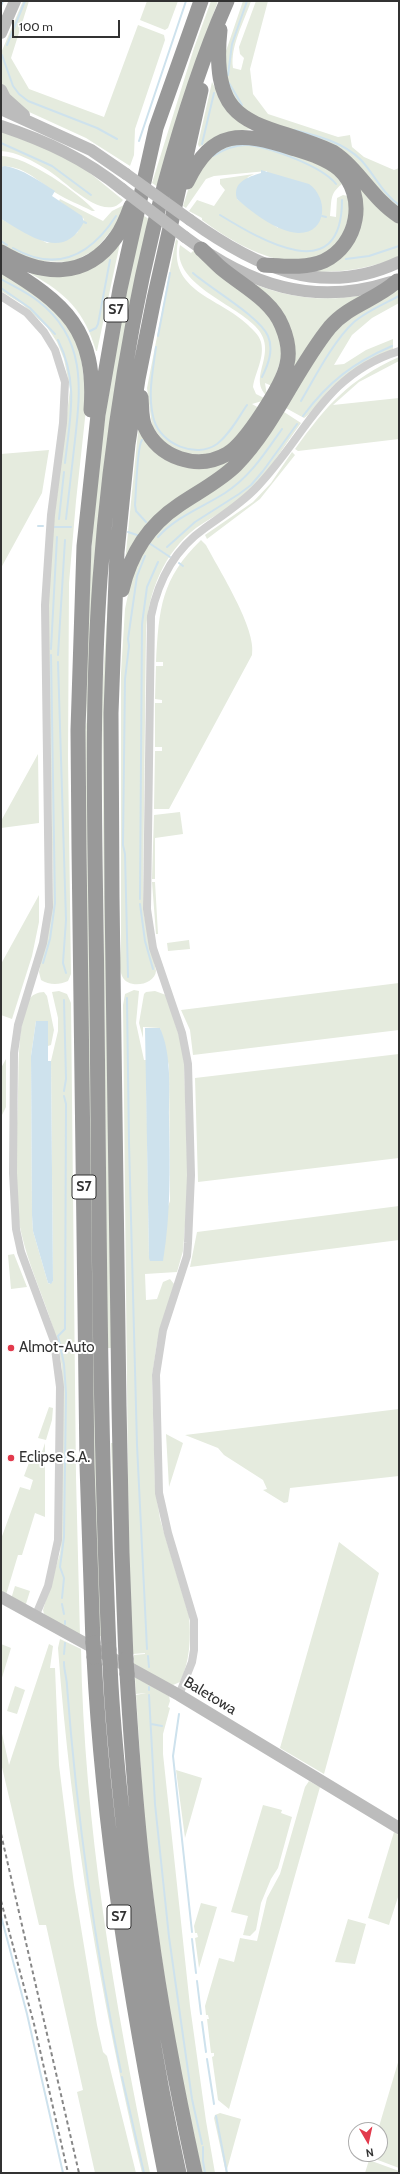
<!DOCTYPE html>
<style>
body{margin:0}
#map{position:relative;width:400px;height:2174px;overflow:hidden;background:#fff;font-family:Cabin,sans-serif}
canvas{display:block}
.frame{position:absolute;inset:0;border:2px solid #323232;pointer-events:none}
.north{position:absolute;left:348px;top:2122px;width:40px;height:40px;box-sizing:border-box;background:#fff;border:1px solid #adadad;border-radius:50%;rotate:171deg;font-size:11px;font-weight:700;line-height:16px;text-align:center;color:#323232}
.north::after{content:'';display:block;margin:auto;width:14px;height:18px;background:#e23a4c;clip-path:polygon(50% 0,100% 100%,50% 72%,0 100%)}
.scale{position:absolute;left:12px;top:20px;width:108px;height:18px;box-sizing:border-box;border:2px solid #323232;border-top:0;padding-left:5px;font-size:12px;line-height:14px;white-space:nowrap;color:#323232;-webkit-text-stroke:3px #fff;paint-order:stroke}
</style>
<div id="map">
<canvas width="400" height="2174"></canvas>
<div class="frame"></div>
<div class="north">N</div>
<div class="scale">100 m</div>
</div>
<script>
const c = document.querySelector('canvas').getContext('2d');
c.lineJoin = 'round';
function fill(path, color) {
  c.fillStyle = color;
  c.fill(path, 'evenodd');
}
function trace(path, color, width, dash) {
  c.strokeStyle = color;
  c.lineWidth = width;
  c.lineCap = dash ? 'butt' : 'round';
  c.setLineDash(dash || []);
  c.stroke(path);
}
function write(font, color, halo, rows, align = 'center') {
  c.font = font + ' Cabin,sans-serif';
  c.lineWidth = 4;
  c.setLineDash([]);
  c.textBaseline = 'middle';
  c.strokeStyle = halo;
  c.fillStyle = color;
  for (const [text, x, y, turn = 0] of rows) {
    c.save();
    c.translate(x, y);
    c.rotate((+turn || 0) * Math.PI / 180);
    c.textAlign = isNaN(turn) ? turn : align;
    if (halo) c.strokeText(text, 0, 0);
    c.fillText(text, 0, 0);
    c.restore();
  }
}
const green = new Path2D(`
 M23,1H29L11,58L29,89L104,117L138,25L164,35L165,40L135,129L134,155L130,166L86,138L27,111L4,90L1,82V53Z
 M147,1H178L168,28L165,30L140,20Z
 M211,1H218L195,65L158,187L152,183L194,48Z
 M243,1H251C244,22 230,46 233,68L241,70L244,58L240,54L239,47L256,1H268L250,69L253,94L268,114L338,137L350,135L352,147L364,157L394,170L399,168V209L239,106L226,81V51Z
 M212,82L227,111L238,121L251,129L221,135L199,147L198,144Z
 M1,131L45,146L85,169L123,200C104,225 64,179 46,169C33,161 17,152 1,151Z
 M227,144H264L330,169L342,184C329,194 332,201 330,216L336,217L337,198L343,195L348,196C352,212 348,219 343,234C340,243 335,246 327,252C290,278 233,243 202,220V218L189,211L197,200L214,206L225,190L220,184V179L254,174L248,177L237,199L278,228L267,171L214,176L206,179L186,208L183,206L189,187L202,161Z
 M1,156C25,155 79,193 95,211H92C81,205 67,200 56,193C41,183 20,163 1,167Z
 M355,184L399,222V257C364,270 344,272 307,272L343,254Z
 M60,199L103,221L112,211L124,205L117,224L95,250L72,262L32,261L1,246V219L47,243L77,233L84,219L59,201Z
 M143,215L150,220L99,553L103,1636H99L93,1498L85,727C88,723 86,708 86,701C87,668 87,635 89,601C93,471 114,342 143,215Z
 M176,239L178,241C168,292 219,297 248,325C253,330 259,335 261,342C265,358 255,372 253,387L256,394L264,398L262,401L252,404L259,408L232,444L213,455L182,454L164,442L152,426L147,388Z
 M120,243L97,351H96C85,312 66,293 31,274V272L48,276Z
 M180,245L191,253L194,250L245,291L273,319L284,350L272,386L265,383L267,396C246,377 281,352 255,326C233,303 171,283 180,245Z
 M1,272L55,307L79,344L87,400L76,501L69,583L68,757L71,974L68,981C59,985 49,985 41,980L39,972L53,899L48,618L50,569L54,520L70,389L64,359L57,342L47,327L22,304L1,291Z
 M254,284C289,298 325,302 363,295L294,368L295,350Z
 M399,289V303L372,318L352,335L334,365L344,364L366,350L393,339V349C371,360 349,371 330,389C325,394 308,417 304,418L284,407L336,327Z
 M399,357V361L359,382L333,405L399,398V439L298,451L295,449C327,405 348,380 399,357Z
 M281,410L301,423C283,447 267,476 245,496C230,508 212,517 196,528C164,552 148,593 146,631L143,897L144,915L156,971C155,985 128,990 122,976C118,967 121,951 121,941V673L125,609L134,566L162,526L199,498Z
 M139,422L168,459L242,453L125,562Z
 M49,450L42,493L1,568V454Z
 M292,452L295,455L260,499L207,539L205,535L253,502L271,483Z
 M115,494H119L112,1348H107L102,693Z
 M201,540L206,545C219,570 257,629 252,655L169,809H154L155,751H162V747H155V703H162V700L155,699L156,666H163V662H156C159,608 161,579 201,540Z
 M38,754L39,823L1,828V821Z
 M180,812L183,834L155,838V879H152L154,815Z
 M152,882H155L158,934H156Z
 M39,895V922L32,956L12,1019L1,1015V964Z
 M189,940L190,949L168,951L167,943Z
 M399,983V1030L193,1055L190,1030L181,1010Z
 M134,990L139,991L136,1023L144,1060H146L149,1258L170,1201L169,1066L160,1028L143,1027V1038L139,1023L144,994L146,992L155,991L166,995L181,1042L184,1062L188,1187L183,1251L177,1272L145,1274L146,1300L157,1299L163,1282L170,1279L174,1284L157,1343L152,1376L155,1487L160,1519L189,1616C191,1637 190,1662 180,1682L173,1685L134,1666V1655L145,1654V1653L133,1654L129,1571L123,1005L125,994Z
 M59,991L67,994L71,1003L76,1477L80,1637L44,1614L43,1610L60,1553L62,1531V1369C57,1322 33,1282 22,1236C11,1191 17,1142 18,1096C19,1070 17,1023 29,1000C31,995 38,992 44,992L47,996L54,1030L51,1045L48,1046V1021H36L31,1056L32,1214L33,1231L48,1283L50,1284L53,1281L51,1061L58,1031V1018L52,992Z
 M399,1054V1158L198,1182L195,1078Z
 M6,1059V1107L1,1117V1068Z
 M399,1206V1240L190,1267L197,1232Z
 M14,1254L27,1287L11,1289L8,1255Z
 M49,1407L53,1408L52,1420L46,1440L38,1438Z
 M399,1409V1476L290,1488L288,1502L284,1503L263,1490L267,1489L263,1480L224,1455L218,1448L185,1435Z
 M166,1434L183,1443L169,1487Z
 M45,1443V1517L35,1513L22,1555H18L6,1595L1,1592V1539L20,1487L30,1490L33,1480L24,1476L33,1452L41,1455Z
 M111,1443H114L118,1647Z
 M339,1542L379,1573L324,1774L280,1748Z
 M15,1586L30,1591L25,1607L11,1599Z
 M60,1639L81,1649C84,1825 114,2001 150,2173H142C101,2000 71,1825 58,1648Z
 M1,1644L11,1648L1,1681Z
 M49,1644L53,1646L50,1668H55L59,1765L74,1885L97,2025L103,2052L107,2056L136,2173H95L77,2092L83,2090L46,1925H39L1,1763V1729L9,1765Z
 M135,1677L169,1696L170,1701L168,1707L170,1708L163,1734V1754L190,2006L206,2121L215,2173H202L175,2044L160,1947L145,1832L136,1695L146,1693L136,1694Z
 M15,1686L25,1690L17,1714L7,1711Z
 M176,1770L202,1778L185,1838Z
 M309,1781L320,1787L229,2109L218,2100L212,2057L214,2056V2053H211L207,2019H209L208,2015H206L205,2006L219,1958L234,1962L240,1938L257,1941L267,1898L280,1874L305,1787Z
 M263,1805L282,1810L281,1813L292,1817L278,1868L271,1879L261,1903L256,1930L250,1936L243,1935L248,1916L231,1912Z
 M394,1832L399,1835V1894L389,1925L368,1918Z
 M201,1903L217,1907L199,1968L195,1938L198,1937L197,1933H195L194,1926Z
 M348,1919L366,1924L355,1964L335,1962Z
 M399,2059V2168L370,2157L371,2154H380V2130H378Z
 M220,2113L241,2119L226,2173L214,2118L215,2115Z
 M369,2160L399,2171V2173H365Z`);
const water = new Path2D(`
 M5,166C23,169 39,181 55,191L52,196L82,216L84,222C63,263 28,234 1,219V167Z
 M261,170L309,184C329,198 327,234 298,233C277,232 252,212 237,199C232,182 248,177 261,173Z
 M36,1021H48V1061H51L53,1281L51,1284L48,1283L33,1231L32,1215L31,1056Z
 M145,1028H160C172,1055 169,1089 169,1118C170,1166 171,1213 163,1261H150L149,1258Z`);
const stream = new Path2D(`
 M1,6L3,1
 M7,45L25,1
 M2,55L13,86L19,94L28,101L97,128L117,139
 M228,75L232,44L247,1
 M229,83L242,105
 M294,130C318,136 343,142 361,160C374,174 383,194 399,205
 M139,141L186,1
 M1,143L52,166L91,195
 M202,144L214,93
 M213,156C224,149 236,144 249,145C271,148 322,166 336,184
 M220,215C261,240 342,289 342,200
 M322,216L326,217
 M84,222L86,223
 M1,241L7,245
 M13,248C57,273 90,256 116,216
 M346,259L369,256L399,246
 M193,273C211,289 259,316 268,336C274,350 268,365 262,377
 M1,279C13,286 27,292 38,301C86,338 81,387 75,440C72,466 69,493 66,519
 M1,288L30,308L55,334
 M90,331L96,328L98,324L110,260
 M158,336L170,273
 M58,340C79,382 70,418 65,463
 M156,347C153,371 147,396 154,420C161,444 196,459 217,444C230,434 238,418 247,405
 M301,401C315,377 334,340 354,322C367,311 384,304 399,296
 M303,416C328,382 353,363 392,346
 M142,440C137,446 136,494 135,505L136,511L146,522
 M59,519L64,472
 M38,526H43
 M54,527H71
 M128,532L140,536
 M158,537C176,517 201,508 225,493C250,477 265,453 282,429
 M149,543L170,557
 M167,547L195,522L239,494L251,485L263,471L297,424
 M179,563L183,566
 M51,649L57,537
 M58,655L65,540
 M58,662L66,920L63,963L66,973
 M140,899L142,624L147,587L158,562
 M140,904L145,941L153,969
 M43,963L50,939L55,903L51,655
 M128,977L125,854L123,845L125,679L129,646L128,639L137,576L145,556
 M127,998L129,1143L137,1445L147,1649
 M64,1091L66,1079L64,1000
 M62,1598L64,1578L60,1567L64,1537L66,1393L64,1364L58,1336L65,1329L66,1104L64,1096
 M62,1604L64,1614
 M65,1621V1624
 M64,1654L65,1643
 M148,1656L149,1667
 M64,1662C64,1671 67,1679 67,1686C77,1818 94,1942 121,2072
 M149,1687V1690
 M149,1695L155,1804L169,1937L192,2099L202,2144
 M179,1714L173,1756L192,1932
 M151,1724L162,1726
 M1,1916L27,2014L63,2173
 M192,1939L196,1973
 M197,1981L201,2014
 M202,2022L206,2052
 M207,2059L214,2104
 M122,2077L144,2173
 M216,2116L227,2173
 M203,2147V2161L205,2173`);
const street = new Path2D(`
 M1,296L27,313L44,332L55,350L65,382L63,423L51,515L45,605L49,907L43,943L18,1025L14,1053L13,1173L16,1229L21,1252L54,1341L60,1387L58,1540L48,1586L35,1617
 M179,1695L192,1662L194,1650V1620L168,1533L159,1493L156,1375L163,1330L187,1256L188,1243L191,1175L188,1064L182,1033L153,948L147,909L151,616C158,581 175,549 205,528C223,515 242,503 257,487C306,436 324,374 399,351`);
const secondary = new Path2D(`
 M1,33L15,1
 M1,90L5,98L24,115
 M1,109L91,150L126,174
 M1,126C46,141 85,159 122,189
 M190,220C254,266 321,299 399,262
 M185,237C249,285 313,307 391,282
 M1,1597L179,1695L399,1828`);
const highway = new Path2D(`
 M220,30C209,134 260,119 333,152C359,169 373,200 399,216
 M187,182C213,128 241,132 292,148C308,153 326,158 339,169C368,196 358,245 324,261C306,269 283,266 264,265
 M1,252C41,276 86,280 116,237C123,228 127,217 131,206
 M1,265C65,303 97,330 91,410
 M141,397C142,407 141,418 145,427C159,458 197,471 227,454C245,444 283,385 287,364C290,352 287,338 282,326C272,300 241,285 221,268C214,262 208,255 201,249
 M122,590C130,555 149,525 179,505C198,492 220,481 236,465C275,425 295,370 330,327C349,305 376,300 397,281
 M93,1643L87,1465L79,848L78,730L84,546L98,415L120,289L156,128L201,1
 M109,1650C100,1435 99,1220 97,1006C96,864 90,721 100,579C110,445 130,313 165,183C182,121 201,60 227,1
 M94,1657C103,1831 131,2002 165,2173
 M126,1659L122,1553L119,1406L112,896L111,713L117,552L128,444L138,379L154,299L201,90
 M110,1664C112,1720 118,1775 124,1830C136,1945 154,2060 179,2173
 M127,1674C132,1758 138,1843 150,1926C161,2009 177,2091 195,2173`);
const rail = new Path2D(`
 M1,1834L79,2173
 M1,1901L34,2024L68,2173`);
const secondaryBridge = new Path2D(`
 M126,174L190,220
 M122,189L185,237`);
const highwayBridge = new Path2D(`
 M93,1643L94,1657
 M109,1650L110,1664
 M126,1659L127,1674`);
const markers = [
 [11,1348,4,"#e23a4c"],
 [11,1458,4,"#e23a4c"]
];
const shields = [
 [116,310,24],
 [84,1187,24],
 [119,1917,24]
];
const shieldNames = [
 ["S7",116,310],
 ["S7",84,1187],
 ["S7",119,1917]
];
const poiNames = [
 ["Almot-Auto",19,1348],
 ["Eclipse S.A.",19,1458]
];
const streetNames = [
 ["Baletowa",210,1696,31]
];
fill(green, '#e5ebde');
fill(water, '#cee2ed');
trace(stream, '#cee2ed', 2);
trace(street, '#cfcfcf', 8);
trace(secondary, '#bcbcbc', 12);
trace(highway, '#999', 15);
trace(rail, '#878787', 2, [4, 3]);
trace(secondaryBridge, '#bcbcbc', 12);
trace(highwayBridge, '#999', 15);
for (const [x, y, r, color] of markers) {
  const dot = new Path2D();
  dot.arc(x, y, r, 0, 2 * Math.PI);
  c.fillStyle = color;
  c.fill(dot);
  trace(dot, '#fff', 1.5);
}
for (const [x, y, w] of shields) {
  const box = new Path2D();
  box.roundRect(x - w / 2, y - 12, w, 24, 3);
  c.fillStyle = '#fff';
  c.fill(box);
  trace(box, '#323232', 1);
}
write('bold 14px', '#323232', null, shieldNames);
write('15px', '#323232', '#fff', poiNames, 'left');
write('15px', '#323232', '#fff', streetNames);
</script>
